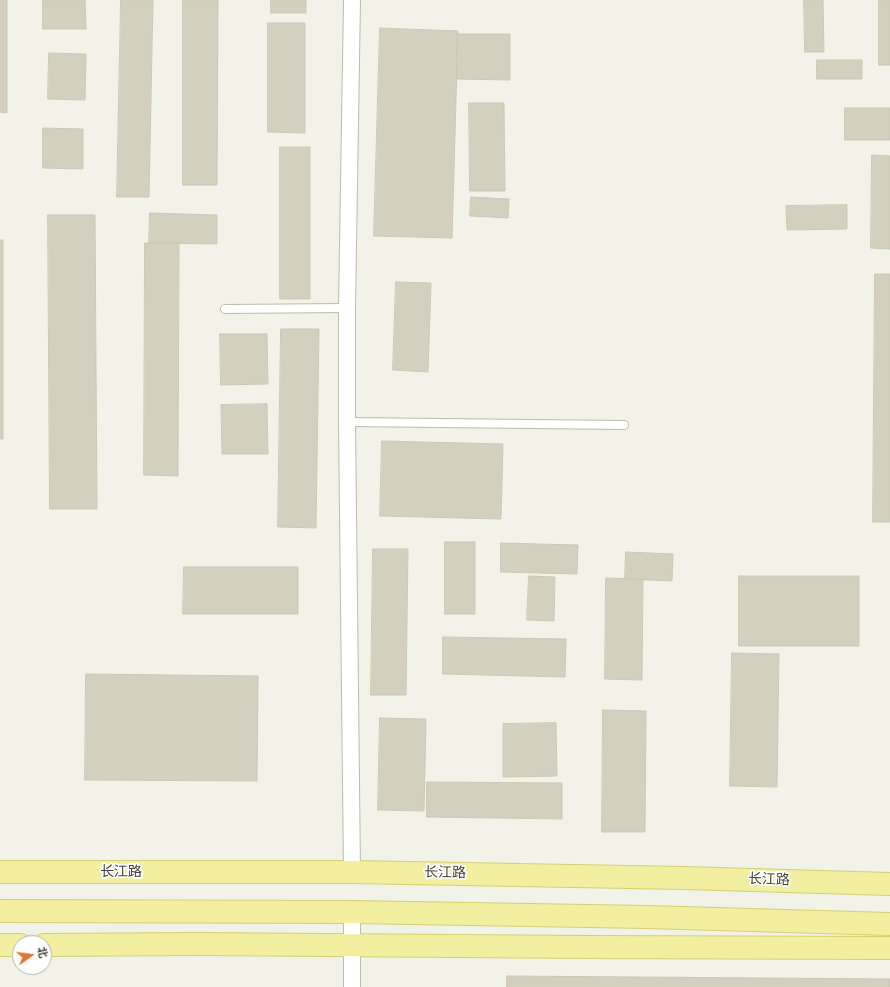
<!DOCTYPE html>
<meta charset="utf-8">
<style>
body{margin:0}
#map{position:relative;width:890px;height:987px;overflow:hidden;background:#f2f2e9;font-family:Arial,"Noto Sans SC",sans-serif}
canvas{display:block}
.north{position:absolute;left:12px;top:935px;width:40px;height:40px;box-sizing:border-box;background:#fff;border:1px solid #b5b4af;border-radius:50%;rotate:76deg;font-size:11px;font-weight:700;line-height:16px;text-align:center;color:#454338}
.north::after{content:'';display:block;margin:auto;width:14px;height:18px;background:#e27530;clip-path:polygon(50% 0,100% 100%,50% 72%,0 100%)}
</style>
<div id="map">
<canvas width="890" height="987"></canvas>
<div class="north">北</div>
</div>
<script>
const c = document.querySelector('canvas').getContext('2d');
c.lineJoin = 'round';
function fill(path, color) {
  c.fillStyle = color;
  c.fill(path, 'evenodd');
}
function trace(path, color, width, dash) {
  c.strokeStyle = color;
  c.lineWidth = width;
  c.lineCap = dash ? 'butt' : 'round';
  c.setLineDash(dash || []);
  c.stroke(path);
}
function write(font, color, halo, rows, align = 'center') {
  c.font = font + ' Arial,"Noto Sans SC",sans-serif';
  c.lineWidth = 3.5;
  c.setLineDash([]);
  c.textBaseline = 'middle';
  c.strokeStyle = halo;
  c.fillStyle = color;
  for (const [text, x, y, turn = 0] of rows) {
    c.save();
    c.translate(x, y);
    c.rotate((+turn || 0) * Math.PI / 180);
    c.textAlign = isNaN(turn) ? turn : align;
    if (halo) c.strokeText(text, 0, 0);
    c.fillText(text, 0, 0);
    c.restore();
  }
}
const building = new Path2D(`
 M0,0H7V113L0,112Z
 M43,0H85L86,29H43Z
 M121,0H153L149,197H117Z
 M183,0H218L217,185H183Z
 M271,0H306V13H271Z
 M804,0H823L824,52H805Z
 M879,0H890V65H879Z
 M268,23H305V133L268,132Z
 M380,28L458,31L452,238L374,236Z
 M457,34H510V80L457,79Z
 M49,53L86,54L85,100L48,99Z
 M817,60H862V79H817Z
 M469,103H504L505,191H470Z
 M845,108H890V140H845Z
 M43,128L83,129V169L43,168Z
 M280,147H310V299H280Z
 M872,155L890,156V249L871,248Z
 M471,197L509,199L508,218L470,216Z
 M847,205V229L787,230L786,206Z
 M150,213L217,215V244L149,243Z
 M48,215H95L97,509H50Z
 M0,240H3V439H0Z
 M145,243H179L178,476L144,475Z
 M875,274H890V522H873Z
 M396,282L431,283L428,372L393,370Z
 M281,329H319L316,528L278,527Z
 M220,334H267L268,384L221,385Z
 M267,404L268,454H222L221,405Z
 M382,441L503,444L501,519L380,516Z
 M445,542H475V614H445Z
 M501,543L578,545L577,574L501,572Z
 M373,549H408L406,695H371Z
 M626,552L673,554L672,581L625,579Z
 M184,567H298V614H183Z
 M529,576L555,577L554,621L527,620Z
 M739,576H859V646H739Z
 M606,578L643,579L642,680L605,679Z
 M443,637L566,639L565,677L443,674Z
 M732,653L779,654L777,787L730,786Z
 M86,674L258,676L257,781L85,780Z
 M603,710L646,711L645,832H602Z
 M380,718L426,719L424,811L378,810Z
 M556,723L557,776L503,777V724Z
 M427,782L562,783V819L427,817Z
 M507,976L890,979V987H507Z`);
const service = new Path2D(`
 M225,309L347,308
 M347,422L624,425`);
const minor = new Path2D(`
 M352,872L347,422V308L352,0
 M352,912V987`);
const primary = new Path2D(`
 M0,872H352L684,878L890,884
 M0,911L352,912L647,917L890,924
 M0,945H20
 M44,945L197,944L586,947L890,948`);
const streetNames = [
 ["长江路",121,872],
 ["长江路",445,873,1],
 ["长江路",769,880,2]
];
fill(building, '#d3d0bf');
trace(building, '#cdc9b3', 1);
trace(service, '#bdbbac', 10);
trace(minor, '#bdbbac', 18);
trace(primary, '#d6d073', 24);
trace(service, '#fff', 8);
trace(minor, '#fff', 16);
trace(primary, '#f3efa1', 22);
write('14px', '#454338', '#fff', streetNames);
</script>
